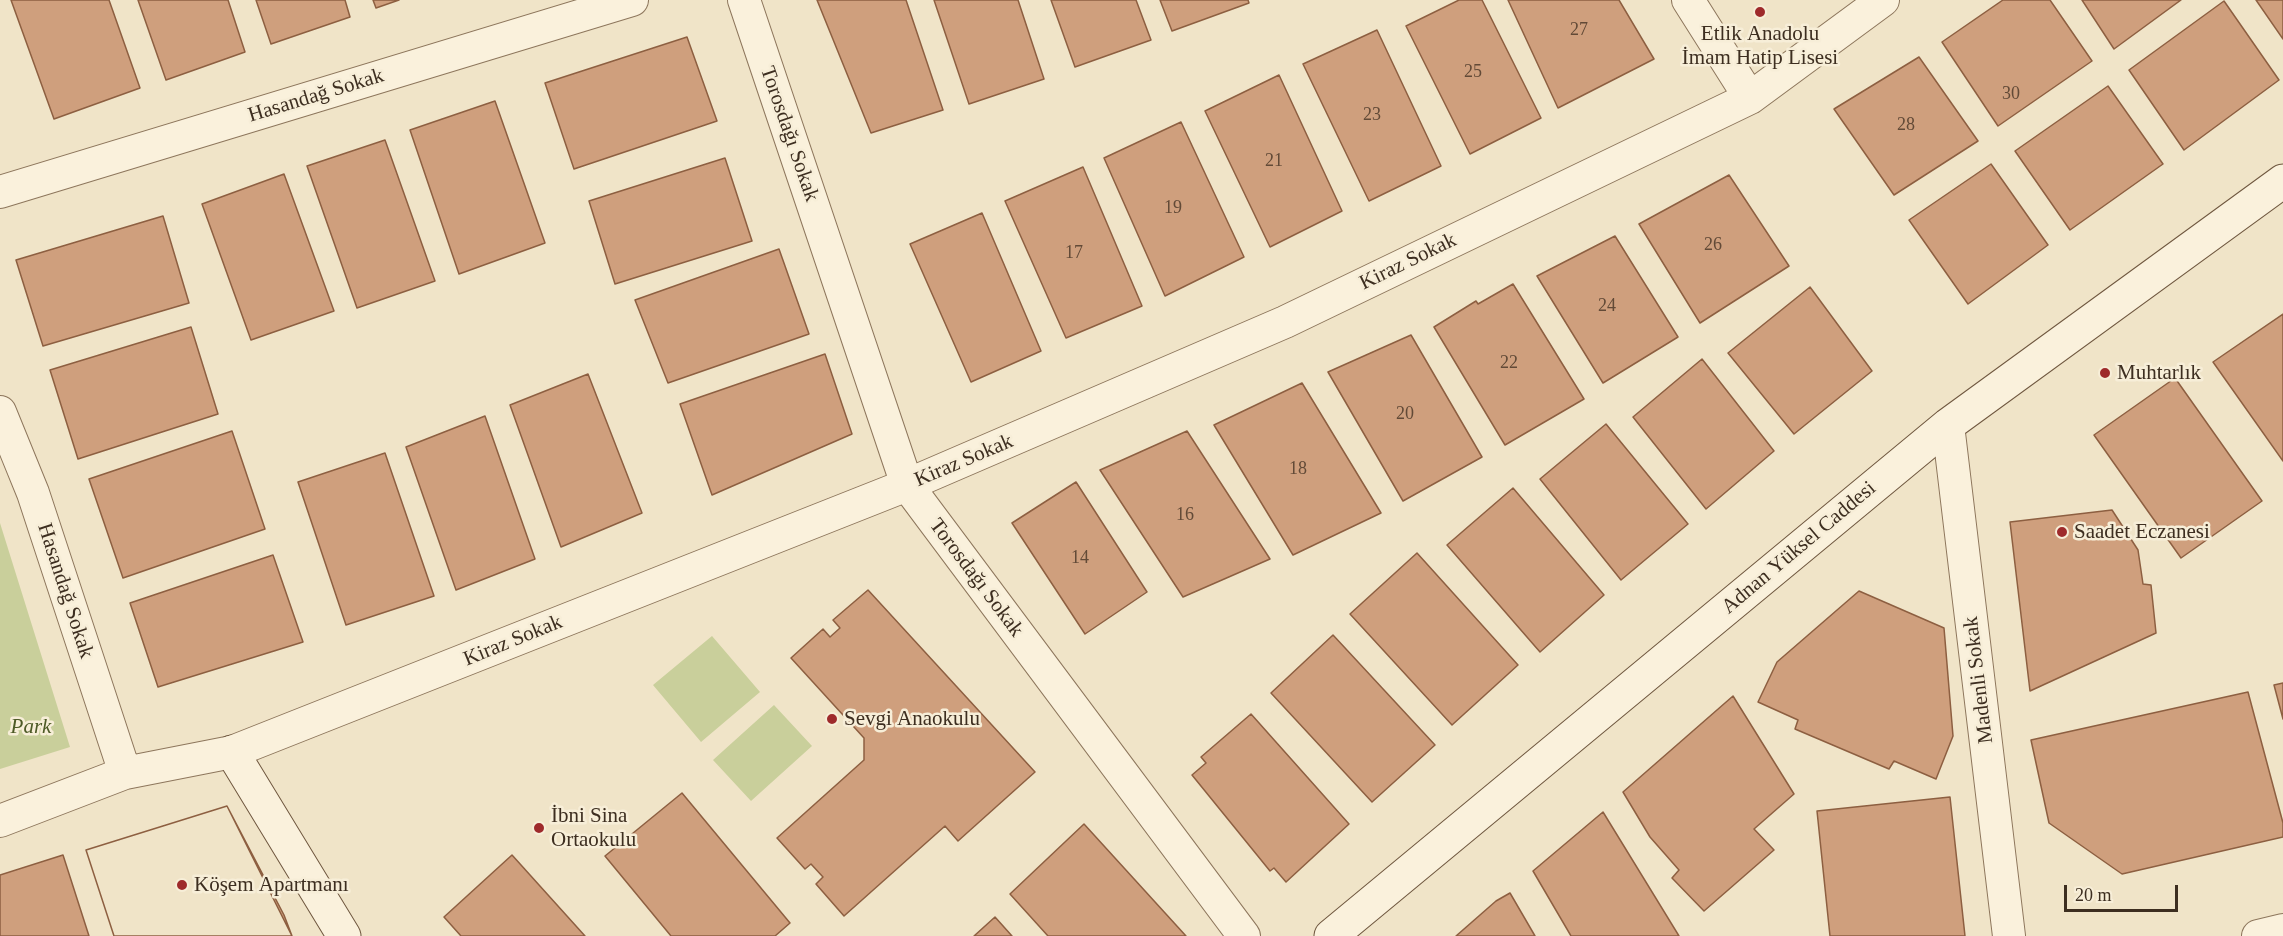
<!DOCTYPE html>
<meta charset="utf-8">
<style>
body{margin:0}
#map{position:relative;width:2283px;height:936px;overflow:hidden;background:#f0e4c8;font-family:"Times New Roman",serif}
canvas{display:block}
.scale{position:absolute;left:2064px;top:885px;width:114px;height:27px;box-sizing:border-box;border:3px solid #3d2e20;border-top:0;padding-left:8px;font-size:18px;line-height:21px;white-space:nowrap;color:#3d2e20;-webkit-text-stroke:4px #f7eed8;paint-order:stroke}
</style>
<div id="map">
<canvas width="2283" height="936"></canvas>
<div class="scale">20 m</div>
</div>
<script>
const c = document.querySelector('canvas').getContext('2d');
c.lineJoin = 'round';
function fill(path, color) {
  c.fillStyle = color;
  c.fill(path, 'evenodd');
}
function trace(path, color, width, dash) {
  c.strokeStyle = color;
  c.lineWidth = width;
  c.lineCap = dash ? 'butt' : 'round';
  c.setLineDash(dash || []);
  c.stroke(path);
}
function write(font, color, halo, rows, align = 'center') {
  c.font = font + ' "Times New Roman",serif';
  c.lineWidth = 5;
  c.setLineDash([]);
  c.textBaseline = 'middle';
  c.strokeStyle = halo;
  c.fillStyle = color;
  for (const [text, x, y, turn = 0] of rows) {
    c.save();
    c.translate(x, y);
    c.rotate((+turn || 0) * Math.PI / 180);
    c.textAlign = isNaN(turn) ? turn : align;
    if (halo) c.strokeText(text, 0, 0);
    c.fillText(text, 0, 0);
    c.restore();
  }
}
const green = new Path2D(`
 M0,523L70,747L0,769Z
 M712,636L760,692L701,742L653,685Z
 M774,705L812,746L751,801L713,760Z`);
const building = new Path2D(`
 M11,0H109L140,88L54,119Z
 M138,0H228L245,52L166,80Z
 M256,0H345L350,17L271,44Z
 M373,0H399L376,8Z
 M817,0H906L943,110L871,133Z
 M934,0H1018L1044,79L969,104Z
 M1051,0H1136L1151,40L1075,67Z
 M1160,0H1248L1249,3L1172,31Z
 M1459,0H1482L1541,118L1470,154L1406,26Z
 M1508,0H1619L1654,59L1558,108Z
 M2003,0H2050L2092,61L1998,126L1942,42Z
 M2082,0H2181L2114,49Z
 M2256,0H2283V39Z
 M2224,1L2279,80L2184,150L2129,70Z
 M1377,30L1441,166L1369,201L1303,64Z
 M687,37L717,121L574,169L545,83Z
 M1919,57L1978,141L1894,195L1834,109Z
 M1279,75L1342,211L1270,247L1205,111Z
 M2108,86L2163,164L2070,230L2015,151Z
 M495,101L545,243L459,274L410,130Z
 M1181,122L1244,257L1165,296L1104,158Z
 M385,140L435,281L357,308L307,166Z
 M725,158L752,241L615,284L589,201Z
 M1991,164L2048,245L1968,304L1909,220Z
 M1083,167L1142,306L1066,338L1005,201Z
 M284,174L334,311L251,340L202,204Z
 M1729,175L1789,266L1700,323L1639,224Z
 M982,213L1041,351L971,382L910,244Z
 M163,216L189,303L43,346L16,260Z
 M1615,236L1678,337L1603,383L1537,276Z
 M779,249L809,334L668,383L635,300Z
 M1513,284L1584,399L1505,445L1434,327L1476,301L1478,304Z
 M1810,287L1872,371L1794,434L1728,353Z
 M2283,314V461L2213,362Z
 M191,327L218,414L78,459L50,370Z
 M1411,335L1482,457L1403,501L1328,372Z
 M825,354L852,434L712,495L680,404Z
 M1702,359L1774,451L1706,509L1633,417Z
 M588,374L642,513L561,547L510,405Z
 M2175,378L2262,501L2181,558L2094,435Z
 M1302,383L1381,513L1293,555L1214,425Z
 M485,416L535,559L456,590L406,447Z
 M1606,424L1688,524L1621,580L1540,479Z
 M232,431L265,529L123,578L89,479Z
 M1187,431L1270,559L1183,597L1100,470Z
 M385,453L434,596L346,625L298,482Z
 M1076,482L1147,592L1085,634L1012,523Z
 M1513,488L1604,595L1540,652L1447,545Z
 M2112,510L2138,550L2143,584L2151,585L2156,633L2030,691L2010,522Z
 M1417,553L1518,665L1452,725L1350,614Z
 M273,555L303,642L158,687L130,603Z
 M868,590L1035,772L958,841L945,826L844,916L816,884L823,877L811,864L805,869L777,838L864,760V738L791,658L823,629L830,637L840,628L833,620Z
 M1859,591L1944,628L1953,736L1936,779L1894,761L1889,769L1795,729L1798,720L1758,702L1777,662Z
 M1333,635L1435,745L1372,802L1271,693Z
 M2283,683V719L2274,685Z
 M2248,692L2283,823V837L2122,874L2049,823L2031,740Z
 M1733,696L1794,794L1754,829L1774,850L1704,911L1672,878L1679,870L1650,837L1623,792Z
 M1251,714L1349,824L1286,882L1274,868L1270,871L1192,775L1206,763L1201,757Z
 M682,793L790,923L775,936H671L605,856Z
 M1950,797L1965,936H1830L1817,811Z
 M227,806L284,915L292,936H114L86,850Z
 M227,806L292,936H114L86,850Z
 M1603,812L1679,936H1571L1533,871Z
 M1084,824L1186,936H1048L1010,894Z
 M63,855L89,936H0V875Z
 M512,855L585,936H461L444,917Z
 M1510,893L1535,936H1456L1496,901Z
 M995,917L1012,936H974Z`);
const street = new Path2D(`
 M744,0L907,485L1244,936
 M1688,0L1750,98
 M0,192L632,0
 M0,412L33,493L125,773
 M1948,425L2009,936
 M0,821L125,773L232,752L907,485L1285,322L1750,98L1883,0
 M2258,936L2283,930`);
const secondary = new Path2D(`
 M232,752L344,936
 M1331,936L1948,425L2283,181`);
const markers = [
 [1760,12,6,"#9e2a2b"],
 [2105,373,6,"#9e2a2b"],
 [2062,532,6,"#9e2a2b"],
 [832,719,6,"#9e2a2b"],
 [539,828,6,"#9e2a2b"],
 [182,885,6,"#9e2a2b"]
];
const numberNames = [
 ["27",1579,30],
 ["25",1473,72],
 ["30",2011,94],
 ["23",1372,115],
 ["28",1906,125],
 ["21",1274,161],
 ["19",1173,208],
 ["26",1713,245],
 ["17",1074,253],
 ["24",1607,306],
 ["22",1509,363],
 ["20",1405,414],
 ["18",1298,469],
 ["16",1185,515],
 ["14",1080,558]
];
const poiNames = [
 ["Etlik Anadolu",1760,34,"center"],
 ["İmam Hatip Lisesi",1760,58,"center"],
 ["Muhtarlık",2117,373],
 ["Saadet Eczanesi",2074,532],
 ["Sevgi Anaokulu",844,719],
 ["İbni Sina",551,816],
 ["Ortaokulu",551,840],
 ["Köşem Apartmanı",194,885]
];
const streetNames = [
 ["Hasandağ Sokak",316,96,-17],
 ["Torosdağı Sokak",789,134,71],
 ["Kiraz Sokak",1408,262,-26],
 ["Kiraz Sokak",964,461,-23],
 ["Adnan Yüksel Caddesi",1799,548,-40],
 ["Torosdağı Sokak",976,578,53],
 ["Hasandağ Sokak",65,591,72],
 ["Kiraz Sokak",513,641,-22],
 ["Madenli Sokak",1979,680,-97]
];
const parkNames = [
 ["Park",31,727]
];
fill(green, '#c9cf9b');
fill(building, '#cf9f7d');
trace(building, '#8d5f41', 1.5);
trace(street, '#8d765c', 34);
trace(secondary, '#6f573f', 35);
trace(street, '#faf1dc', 32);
trace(secondary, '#faf1dc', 33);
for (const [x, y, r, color] of markers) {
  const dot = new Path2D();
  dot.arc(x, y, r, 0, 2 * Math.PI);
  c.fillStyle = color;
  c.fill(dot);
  trace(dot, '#f7eed8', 2);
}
write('18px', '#624a37', null, numberNames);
write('21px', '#3d2e20', '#f7eed8', poiNames, 'left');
write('21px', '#3d2e20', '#f7eed8', streetNames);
write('italic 21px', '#4d5a26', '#f7eed8', parkNames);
</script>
